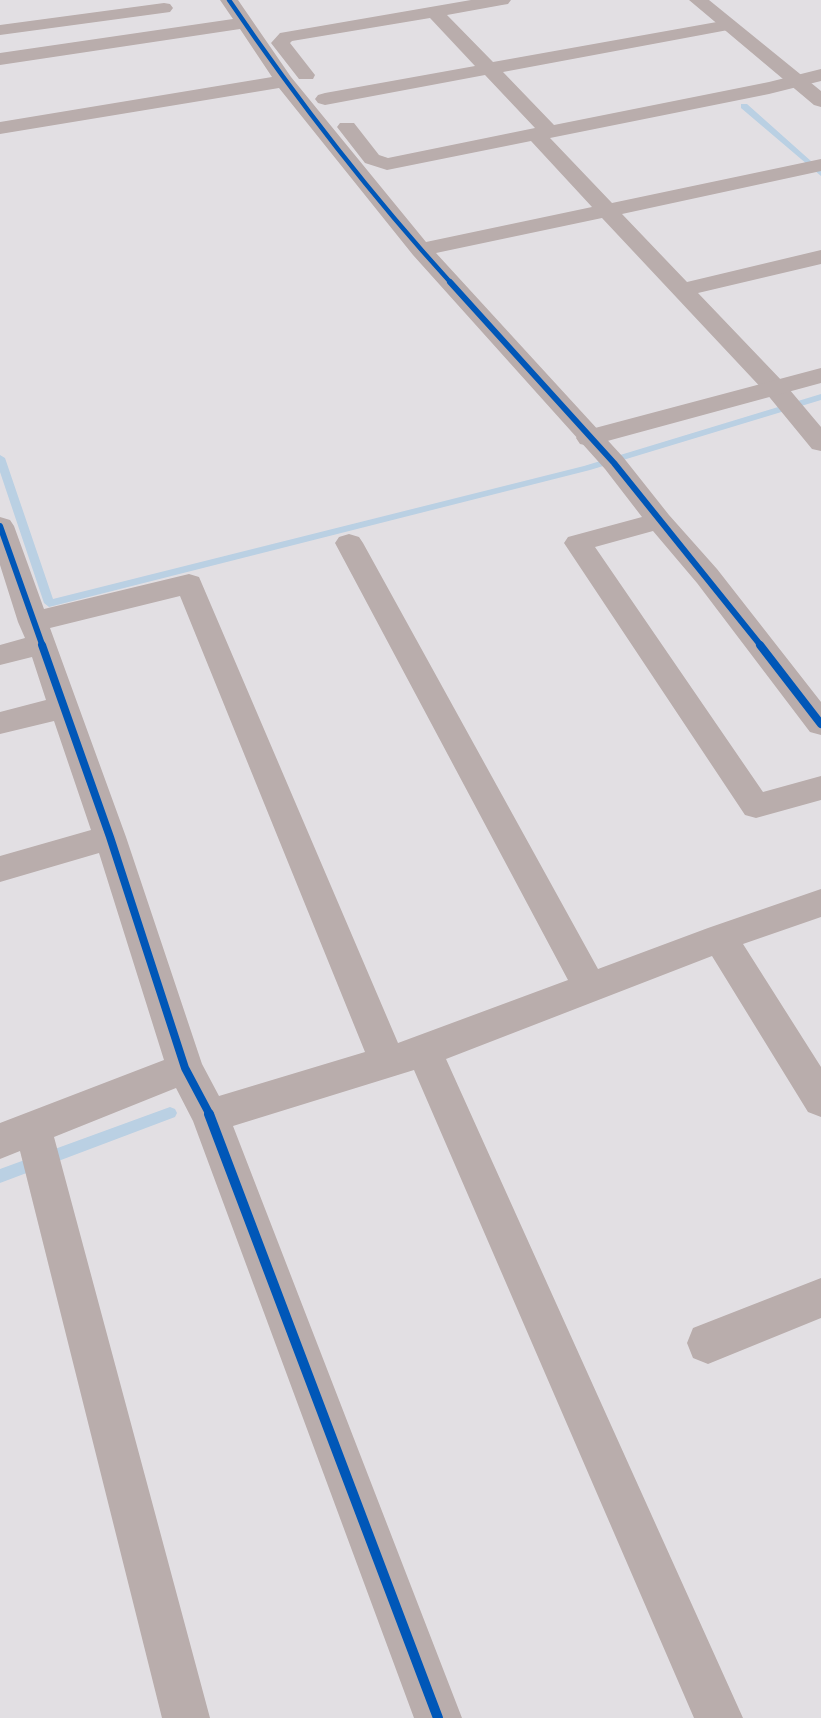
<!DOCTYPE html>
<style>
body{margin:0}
canvas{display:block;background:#e2dfe3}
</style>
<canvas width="821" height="1718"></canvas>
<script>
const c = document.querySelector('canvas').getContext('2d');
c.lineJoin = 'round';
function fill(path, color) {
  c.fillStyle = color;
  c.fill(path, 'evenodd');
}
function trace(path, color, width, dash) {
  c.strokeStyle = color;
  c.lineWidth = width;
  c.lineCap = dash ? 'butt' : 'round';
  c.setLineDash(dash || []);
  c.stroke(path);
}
const stream = new Path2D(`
 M741,104H747L821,170V176L741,108Z
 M821,394V400L590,470L49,607L44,603L0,472V455L5,458L53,599L584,466Z
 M170,1107L175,1109L177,1113L175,1117L0,1183V1169Z`);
const minor = new Path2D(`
 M220,0H238L291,77L426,242L592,207L531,141L387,170L365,163L337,127L340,123H354L379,155L388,158L535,128L485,75L325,105L318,103L315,99L318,95L325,93L475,66L430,18L292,41L290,43L315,75L313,79H299L271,43L280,33L471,0H511L508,4L502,5L447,15L493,62L728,20L734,21L737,25L734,29L728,30L503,72L554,125L769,82L821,69V81L769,94L550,138L612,203L821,159V171L622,214L687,282L821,250V264L698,293L784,383L821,427V451L812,449L766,393L602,218L436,253L623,457L669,515L717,569L821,702V735L810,732L697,583L653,531L595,547L763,792L821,776V800L756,818L745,815L564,543L568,537L642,517L605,469L413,255L279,88L0,134V122L272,77L240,29L0,65V53L233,19Z
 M164,3L170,4L173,8L170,12L0,35V25Z
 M0,517L10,520L14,526L44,609L189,574L199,577L398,1043L568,980L335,543L339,537L349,534L359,537L363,543L598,969L708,928L821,889V917L743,944L821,1067V1117L808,1112L712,956L446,1059L743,1718H694L414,1070L233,1126L462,1718H414L193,1121L176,1088L54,1137L210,1718H162L20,1151L0,1159V1123L164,1060L99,853L0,882V856L91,830L54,721L0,734V712L46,700L32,657L0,665V645L25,638L18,622L0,565ZM180,596L365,1052L219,1096L202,1064L126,837L50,628Z
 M821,1278V1318L708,1364L693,1358L687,1343L693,1328Z`);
const tertiary = new Path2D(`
 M689,0H709L821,91V107L814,105Z
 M821,368V383L589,446L580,444L576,438L580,432Z`);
const cyclewayFar3 = new Path2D(`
 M229,0C297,100 370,194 451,283`);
const cyclewayFar2 = new Path2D(`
 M450,282L614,463L762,647
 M0,526L43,647`);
const cyclewayFar1 = new Path2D(`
 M42,645L110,837L185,1068L210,1115
 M760,645L821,724`);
const cycleway = new Path2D(`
 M209,1114L438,1718`);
fill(stream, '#bad0e3');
fill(minor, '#b9adac');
fill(tertiary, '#b9adac');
trace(cyclewayFar3, '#0057b8', 4.5);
trace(cyclewayFar2, '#0057b8', 6);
trace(cyclewayFar1, '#0057b8', 8);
trace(cycleway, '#0057b8', 10);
</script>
